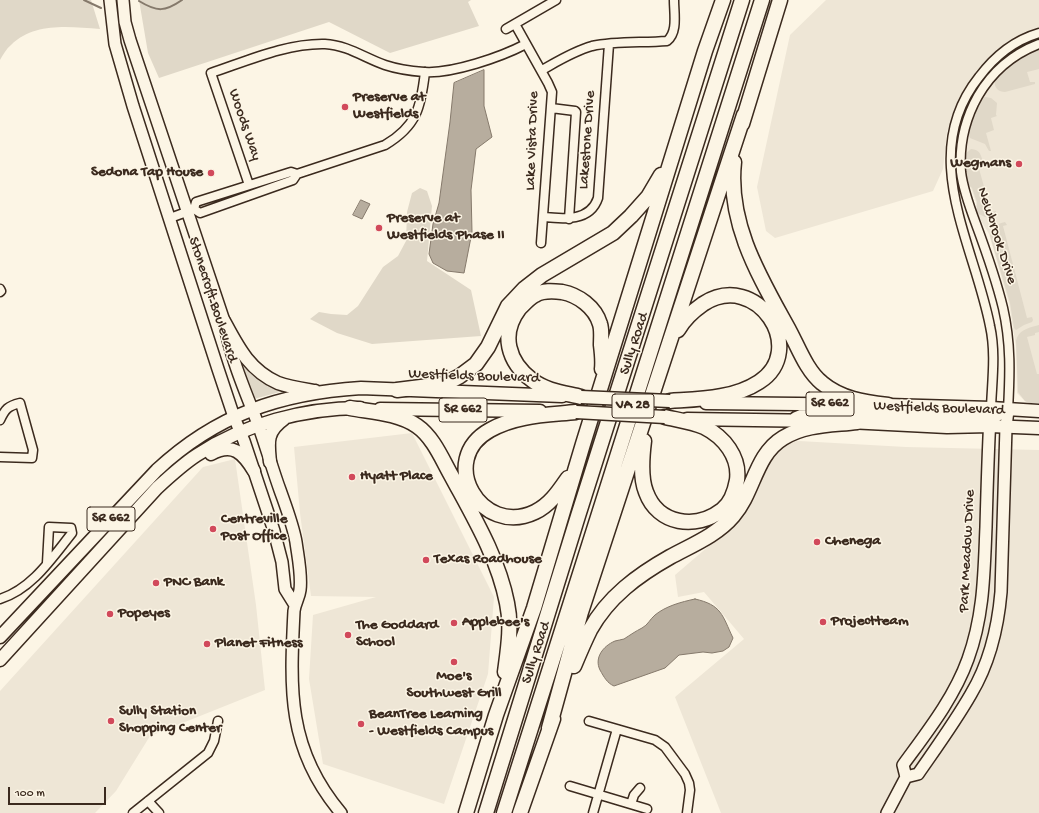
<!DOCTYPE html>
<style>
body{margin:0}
#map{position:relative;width:1039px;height:813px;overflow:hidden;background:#fcf5e5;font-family:"Gochi Hand",sans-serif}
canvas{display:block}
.scale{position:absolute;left:8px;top:787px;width:98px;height:18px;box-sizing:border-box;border:2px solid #3b2a1e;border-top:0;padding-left:5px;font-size:12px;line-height:14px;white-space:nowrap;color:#3b2a1e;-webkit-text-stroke:3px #fcf5e5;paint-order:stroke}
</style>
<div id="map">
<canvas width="1039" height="813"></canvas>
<div class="scale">100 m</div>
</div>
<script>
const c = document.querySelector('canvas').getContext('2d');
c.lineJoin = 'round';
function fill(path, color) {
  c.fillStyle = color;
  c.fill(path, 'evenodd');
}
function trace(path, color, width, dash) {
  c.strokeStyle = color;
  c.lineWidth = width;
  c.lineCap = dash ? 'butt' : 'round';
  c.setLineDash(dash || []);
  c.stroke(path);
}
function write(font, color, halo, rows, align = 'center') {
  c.font = font + ' "Gochi Hand",sans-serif';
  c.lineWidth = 3;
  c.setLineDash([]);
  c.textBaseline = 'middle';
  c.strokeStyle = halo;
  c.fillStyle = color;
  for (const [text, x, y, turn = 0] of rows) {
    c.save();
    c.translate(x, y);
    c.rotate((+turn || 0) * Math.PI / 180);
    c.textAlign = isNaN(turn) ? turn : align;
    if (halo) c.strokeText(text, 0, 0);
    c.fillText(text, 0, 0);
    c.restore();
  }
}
const built = new Path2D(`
 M826,0H1039V28L1015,39L997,52L981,68L965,89L954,111L947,132L943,169L933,191L775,238L766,231L757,187L790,35Z
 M1039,48V403L1026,402L1017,393L1016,347L1009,303L989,234L976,212V202L971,188L967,184L964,157L967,132L976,107L981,98L997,76L1007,67L1019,59Z
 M412,433L494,597L488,674L444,804L323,764L309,679L313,615L376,597L311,596L300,513L294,447Z
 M799,441L906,447L1039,450V813H721L675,697L744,639L704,592L678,597L675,575L745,515L767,463L773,454L788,442Z
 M235,459L256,605L265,690L150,736L116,791L95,813H0V691L203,467Z`);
const green = new Path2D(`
 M0,0H91L100,29C69,27 35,22 11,45C6,49 3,55 0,60Z
 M139,0H471L468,2L479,26L390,53L329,22L159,78L148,53Z
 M1039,48V69L1027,72L1030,82H1035V84L1005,92C999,92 994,88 995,82C1002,68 1025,55 1039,48Z
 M985,97L991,98L997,103L996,115L997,116L991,118L994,130L986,133L991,151H989L985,144L970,138L968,133C970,122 975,104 985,97Z
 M971,149C980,150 981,154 983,163L978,165L991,212L996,211V215L985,217L977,213V202L972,188L967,183L965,167V154Z
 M420,188L427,191L432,206L427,261L471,290L481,336L372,344L337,333L310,319L319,312L331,314L347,315L358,306L383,267L398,256L406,241L407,212L412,193Z
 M1005,222L1007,225L1003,226L1027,318L1032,317L1033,320L1032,322L1024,325L1016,330L1014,328L1010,303L990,236C990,227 997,224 1005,222Z
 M1039,325V332L1035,333V335L1027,337L1037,374H1039V403H1030L1025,401L1018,392L1016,341C1019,329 1029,328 1039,325Z
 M238,355L287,390L254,399Z`);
const water = new Path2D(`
 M484,70V106L492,137L476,149L471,190L472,232L464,273L447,271L433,263L429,254L433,224L439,203L450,122L454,83Z
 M361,200L370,204L362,219L353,215Z
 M695,599C722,605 722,615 733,638L729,647L723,651L712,653L703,652L679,655L665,668L614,686C607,683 604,677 600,670C594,658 603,646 615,641C618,640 621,640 624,639C630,635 636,631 642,628C648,625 650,619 655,615C666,606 681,602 695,599Z`);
const stream = new Path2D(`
 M84,0L101,8
 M139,1C157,12 165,12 182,0`);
const street = new Path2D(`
 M515,24L548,83L552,92L541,243
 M506,29L556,0
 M542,70C558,61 574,51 592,46C616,41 642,43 667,41C678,32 674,14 674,0
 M551,108L575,111L576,112L569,219
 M249,185L211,73C247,61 287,43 325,44C347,45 365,58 385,65C397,69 411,71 424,72C452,74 501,57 526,44
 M194,209L196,202L291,172L297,174L385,145C417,126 421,107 425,72
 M194,209L200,213L293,180L297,174
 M543,217C563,219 590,222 598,198L609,44
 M170,218L192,210
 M0,289L1,291L0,292
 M991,408C992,381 996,353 990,326C974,243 917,155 979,77C994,57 1015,40 1039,33
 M1008,410C1010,374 1011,343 1003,308C996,279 986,251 976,224C970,208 963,189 961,172C959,145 965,119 978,96C992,72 1013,54 1039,44
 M0,420C5,409 8,406 20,403L33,450L32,458L0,457
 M0,599C32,589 52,558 72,533L71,528L49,527L47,563
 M589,721L655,740L665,747L685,774L689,783L690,790L687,813
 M570,786L647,809
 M148,801L159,813
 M631,804L634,795L640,788
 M133,813L208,753L214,741L218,721
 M593,813L617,729`);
const secondary = new Path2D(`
 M110,0L115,44L133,106L218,369L234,417L244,441L274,531L282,562L285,589L295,605
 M123,0L125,22L130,40L224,321C230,356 245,391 258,424C266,446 272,468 280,490C286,507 293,525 296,542C298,557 302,575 300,590C299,598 295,603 294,611C290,690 287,749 341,813
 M906,777L918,774C936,748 955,722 971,694C989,664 998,627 1001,592L1006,427L1008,410
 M887,813L906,777L903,765C927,732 954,698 968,659C984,615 984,573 986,527C987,490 988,454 990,417`);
const primary = new Path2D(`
 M224,321C238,347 249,370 278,383C289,387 303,389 315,391
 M706,403L888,405L991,408L1039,411
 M380,409L540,411
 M796,418L811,412L990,418L1008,410
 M687,419L822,421
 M849,422L947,427L990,426L1039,428
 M211,454C233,442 243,453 254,471
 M270,462C268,442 266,432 284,419
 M0,637L157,470C216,415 280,393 361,388L562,396
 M0,660L157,488C170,476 183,464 197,455C244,424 305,408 360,408`);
const highway = new Path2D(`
 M742,124L780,0
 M734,162C727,225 761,279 790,332C799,349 807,371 822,383C841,399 864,402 888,405
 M397,390L445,384L460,376L476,364L488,347L508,306L524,289L542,275L613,233L631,216L648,197L661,175
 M581,397C565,393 546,391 532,380C508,362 500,334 519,309C524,304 529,298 535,295C543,290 553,291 562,292C578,295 595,307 600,324C602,330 601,338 601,345C602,353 603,361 602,369
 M670,401C699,399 733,399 759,382C809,350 757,269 703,304C693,311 684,319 678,330
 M350,408C372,412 398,413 417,426C433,437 442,459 451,475C473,516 498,557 507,603C512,626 508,649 505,672
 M644,441C642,457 640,477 646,492C658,525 696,530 722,510C731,503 735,491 737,480C740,457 724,437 704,427C692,422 678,420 665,417
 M568,478C559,491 550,505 535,512C481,538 436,460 490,430C516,415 547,415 576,412
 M574,666C579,654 584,642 590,630C608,597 638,575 670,557C692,545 717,535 733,516C754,492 755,455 783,438C805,424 832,425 857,422
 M549,728L581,612L744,115
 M466,813L496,715L534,608L583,444L705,51L723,0
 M486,813L578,516L742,0
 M504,813L762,0
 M520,813L553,719`);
const primaryBridge = new Path2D(`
 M581,397L670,401
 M576,412L665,417`);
const markers = [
 [345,107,4,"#d1495b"],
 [1019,164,4,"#d1495b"],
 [211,173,4,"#d1495b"],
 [379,228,4,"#d1495b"],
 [352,477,4,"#d1495b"],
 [213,529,4,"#d1495b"],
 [817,542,4,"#d1495b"],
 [426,560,4,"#d1495b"],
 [156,583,4,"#d1495b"],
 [110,614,4,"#d1495b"],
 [823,622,4,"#d1495b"],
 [454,623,4,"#d1495b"],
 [348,635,4,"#d1495b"],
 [207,644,4,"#d1495b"],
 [454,662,4,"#d1495b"],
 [111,721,4,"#d1495b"],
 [361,724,4,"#d1495b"]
];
const shields = [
 [830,404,48],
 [633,406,42],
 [463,410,48],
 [111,519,48]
];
const shieldNames = [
 ["SR 662",830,404],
 ["VA 28",633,406],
 ["SR 662",463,410],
 ["SR 662",111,519]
];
const poiNames = [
 ["Preserve at",353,98],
 ["Westfields",353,115],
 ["Wegmans",1011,164,"right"],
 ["Sedona Tap House",203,173,"right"],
 ["Preserve at",387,219],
 ["Westfields Phase II",387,236],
 ["Hyatt Place",360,477],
 ["Centreville",221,520],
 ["Post Office",221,537],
 ["Chenega",825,542],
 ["Texas Roadhouse",434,560],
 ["PNC Bank",164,583],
 ["Popeyes",118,614],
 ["Projectteam",831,622],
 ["Applebee's",462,623],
 ["The Goddard",356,626],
 ["School",356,643],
 ["Planet Fitness",215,644],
 ["Moe's",454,677,"center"],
 ["Southwest Grill",454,694,"center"],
 ["Sully Station",119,712],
 ["Shopping Center",119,729],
 ["BeanTree Learning",369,715],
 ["- Westfields Campus",369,732]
];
const streetNames = [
 ["Woods Way",244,125,71],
 ["Lakestone Drive",588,140,-86],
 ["Lake Vista Drive",533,141,-88],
 ["Newbrook Drive",996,236,72],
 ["Stonecroft Boulevard",212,300,72],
 ["Sully Road",635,344,-72],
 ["Westfields Boulevard",474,377,2],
 ["Westfields Boulevard",939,409,2],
 ["Park Meadow Drive",968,551,-87],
 ["Sully Road",537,653,-72]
];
fill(built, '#eee6d6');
fill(green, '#e0d8c8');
fill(water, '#b7ad9e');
trace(water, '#85796b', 1);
trace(stream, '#85796b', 2);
trace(street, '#3b2a1e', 11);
trace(secondary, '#3b2a1e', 14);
trace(primary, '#3b2a1e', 15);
trace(highway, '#3b2a1e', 17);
trace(street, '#fcf5e5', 8);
trace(secondary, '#fcf5e5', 11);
trace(primary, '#fcf5e5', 12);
trace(highway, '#fcf5e5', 14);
trace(primaryBridge, '#3b2a1e', 15, []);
trace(primaryBridge, '#fcf5e5', 12);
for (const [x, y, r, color] of markers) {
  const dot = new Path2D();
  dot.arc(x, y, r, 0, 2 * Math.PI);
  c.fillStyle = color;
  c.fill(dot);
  trace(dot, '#fcf5e5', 1.5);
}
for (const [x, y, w] of shields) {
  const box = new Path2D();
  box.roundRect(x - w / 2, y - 12, w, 24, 3);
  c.fillStyle = '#fcf5e5';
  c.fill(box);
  trace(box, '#3b2a1e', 1);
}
write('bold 14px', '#3b2a1e', null, shieldNames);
write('bold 15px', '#3b2a1e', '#fcf5e5', poiNames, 'left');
write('15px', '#3b2a1e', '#fcf5e5', streetNames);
</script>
